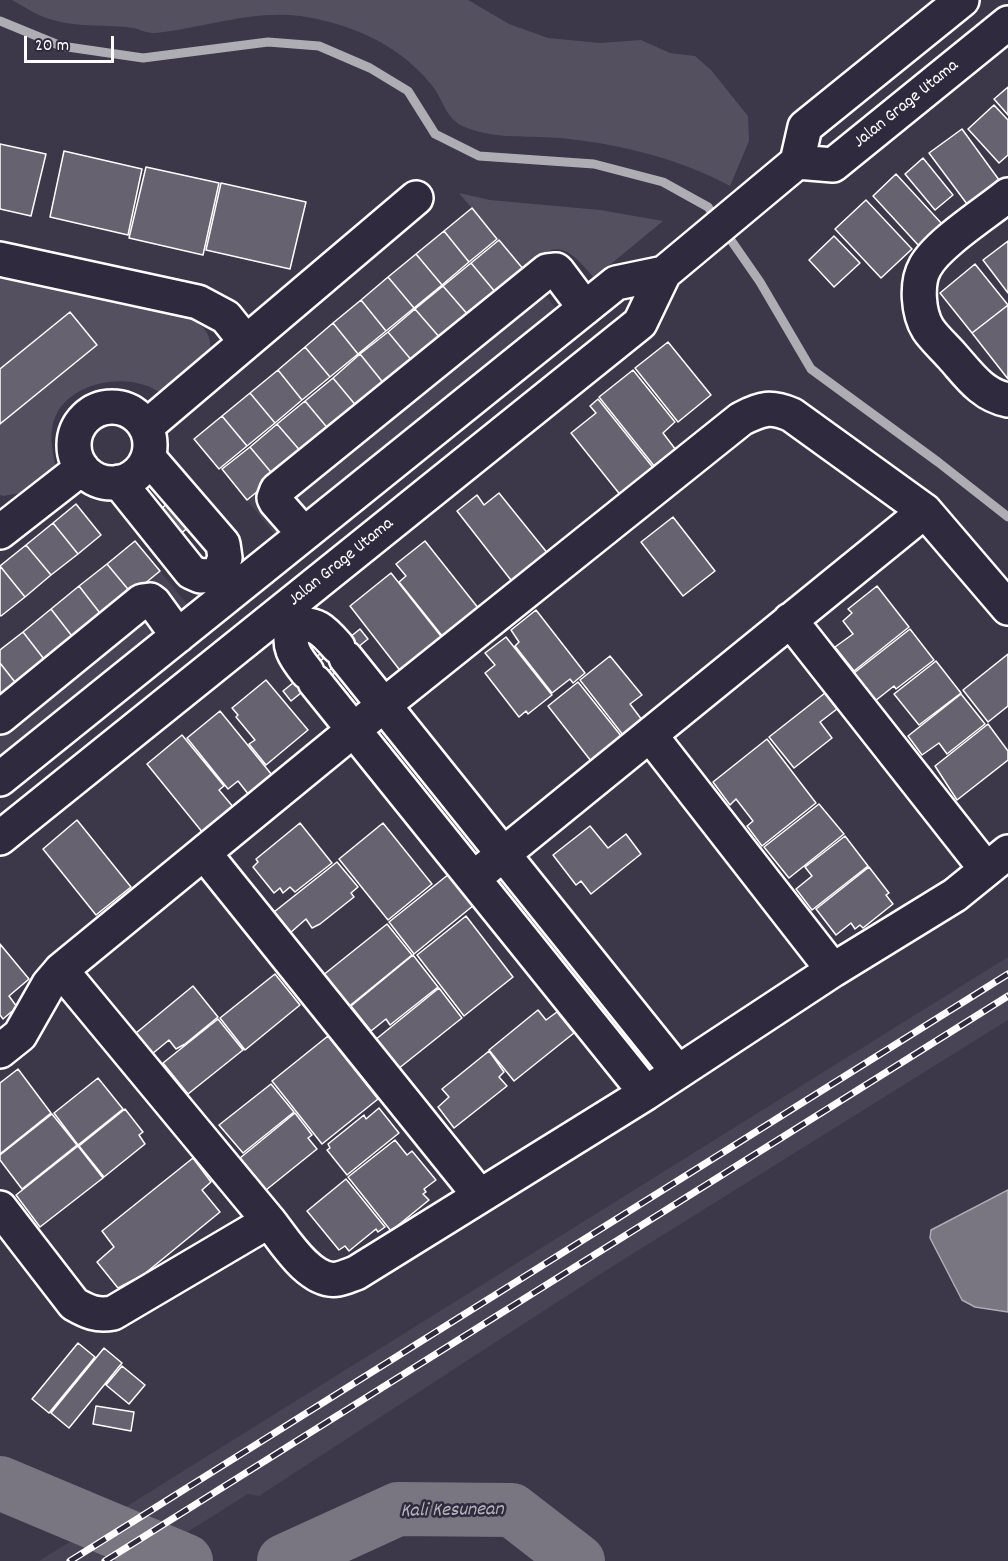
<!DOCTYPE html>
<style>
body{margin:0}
#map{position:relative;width:1008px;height:1561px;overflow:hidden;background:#3c3749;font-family:Dekko,sans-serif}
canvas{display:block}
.scale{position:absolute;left:24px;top:36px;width:90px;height:27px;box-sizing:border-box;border:3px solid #fff;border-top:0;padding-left:8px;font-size:18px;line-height:21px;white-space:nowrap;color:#fff;-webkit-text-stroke:4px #2f2a3d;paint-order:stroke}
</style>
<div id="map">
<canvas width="1008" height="1561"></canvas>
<div class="scale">20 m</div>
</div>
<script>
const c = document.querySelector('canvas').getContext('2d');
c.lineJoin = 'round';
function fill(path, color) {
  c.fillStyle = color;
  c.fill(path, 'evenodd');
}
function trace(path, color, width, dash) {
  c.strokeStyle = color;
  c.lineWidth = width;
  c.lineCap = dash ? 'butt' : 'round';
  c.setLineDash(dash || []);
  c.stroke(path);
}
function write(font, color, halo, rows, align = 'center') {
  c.font = font + ' Dekko,sans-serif';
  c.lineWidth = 5;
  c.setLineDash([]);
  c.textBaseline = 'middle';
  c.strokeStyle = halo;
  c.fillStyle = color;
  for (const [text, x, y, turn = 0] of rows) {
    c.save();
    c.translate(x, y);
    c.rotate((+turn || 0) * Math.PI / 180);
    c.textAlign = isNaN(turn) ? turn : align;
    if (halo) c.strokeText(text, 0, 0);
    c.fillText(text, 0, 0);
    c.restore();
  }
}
const built = new Path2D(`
 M499,240L556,308L275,535L222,469Z
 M135,541L188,605L0,756V651Z
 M1008,957V1020L605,1271L259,1496L248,1494L141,1561H39Z`);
const green = new Path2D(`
 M12,0H468L509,24L548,38L600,43L641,40L670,53L695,56L711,70L748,116L749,141L730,186C682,160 624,145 569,139C536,135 502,140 470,129C444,121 445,100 430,83C398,44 349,23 300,16C252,10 203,28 156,33C149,34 141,30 134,28C107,24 79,28 53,20C39,17 25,7 12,0Z
 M459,193L490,200L600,210L663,221L594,278C567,246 555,237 524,270Z
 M0,273L182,314C200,323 213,331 210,353L163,395C135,371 75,379 57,413C48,431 52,449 56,468L27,492L3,496L0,495Z`);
const water = new Path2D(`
 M1008,1190V1312L975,1307L962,1300L930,1238L931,1230Z`);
const stream = new Path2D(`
 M0,21L61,46L143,58L268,42L319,46L370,68L408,91L435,134L479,156L594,164L663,182L708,207L760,282L811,369L938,462L1008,517`);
const river = new Path2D(`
 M0,1483L186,1561
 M284,1561L398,1509L512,1510L578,1561`);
const building = new Path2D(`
 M1008,87V115L994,99Z
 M994,105L1008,120V155L999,163L968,129Z
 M962,129L1002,184L970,208L929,153Z
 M0,144L46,154L31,216L0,209Z
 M64,151L142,169L128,235L50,217Z
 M923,158L953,195L935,210L905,174Z
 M146,167L219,183L203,255L129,238Z
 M896,174L943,225L920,247L873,196Z
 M221,183L306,202L290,269L206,250Z
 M866,200L912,249L881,278L835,229Z
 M472,208L497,239L469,262L444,231Z
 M444,231L469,262L442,285L416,254Z
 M834,236L860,263L834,287L809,260Z
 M499,240L524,270L496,293L471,263Z
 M1008,241V293L983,260Z
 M416,254L442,285L414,308L388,277Z
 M471,263L496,293L469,316L443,286Z
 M975,264L1008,305L972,333L940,293Z
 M388,277L414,308L386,331L361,300Z
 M443,286L469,316L441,339L415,309Z
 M361,300L386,331L358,354L333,323Z
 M1008,305V379L972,333Z
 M415,309L441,339L413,362L388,332Z
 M70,312L97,345L0,424V369Z
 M333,323L358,354L330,377L305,347Z
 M388,332L413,362L385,385L360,354Z
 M668,342L711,395L678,422L635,368Z
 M305,347L330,377L302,400L278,370Z
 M360,354L385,385L358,408L333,378Z
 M278,370L302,400L275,423L250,393Z
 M633,370L675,422L663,433L676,450L655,467L599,397Z
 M333,378L358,408L330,431L305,401Z
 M250,393L275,423L247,446L222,416Z
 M598,399L655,470L622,497L571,433L596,413L590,406Z
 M305,401L330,431L303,454L277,424Z
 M222,416L247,446L219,469L194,439Z
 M277,424L303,454L275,477L250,447Z
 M250,447L275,477L247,500L222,469Z
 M499,493L549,555L514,584L457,511L477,495L484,505Z
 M171,501L190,526L179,535L159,510Z
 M76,504L101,535L78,554L53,523Z
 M673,517L715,571L683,596L641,542Z
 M53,523L78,554L51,575L26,545Z
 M135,541L160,571L132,594L107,564Z
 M425,541L479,609L443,637L399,582L406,576L396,564Z
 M26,545L51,575L25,597L0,566Z
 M107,564L132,594L103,617L79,586Z
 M0,566L25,597L1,616L0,615Z
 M391,573L444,640L402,673L350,606Z
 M79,586L103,617L75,640L51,609Z
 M877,586L909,627L854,671L835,647L853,634L843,621L852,613L848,609Z
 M51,609L75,640L47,663L23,632Z
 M536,610L585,673L573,683L570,679L552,693L515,646L519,642L511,630Z
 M360,629L368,639L291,701L283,691Z
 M910,629L934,660L896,689L894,686L875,701L854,673Z
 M23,632L47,663L18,686L0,663V650Z
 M506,637L552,695L528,714L526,711L519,717L485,673L495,665L485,653Z
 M324,651L339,670L327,679L312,660Z
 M1008,654V706L988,722L963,690Z
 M610,656L642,695L630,704L642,720L623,735L580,680Z
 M936,661L961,693L919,725L894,694Z
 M0,663L18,686L0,701Z
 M266,680L308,730L266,765L249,744L255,740L236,717L238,715L232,708Z
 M578,682L622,737L591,761L548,706Z
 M825,693L837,709L820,722L832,738L794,768L769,737Z
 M961,694L985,724L947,754L939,743L922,755L908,736Z
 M220,711L272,775L249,795L238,781L228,789L187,738Z
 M988,724L1008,751V760L957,800L935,766Z
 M182,735L224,786L219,790L234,808L203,833L147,764Z
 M767,739L816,803L762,846L747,826L753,821L736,799L730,805L713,782Z
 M819,804L844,834L789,878L764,847Z
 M77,820L131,887L96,915L43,849Z
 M300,823L332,863L295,892L290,887L283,893L280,888L274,893L253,867L258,862L256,859Z
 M383,823L432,884L388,920L339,859Z
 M590,826L608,848L626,834L641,854L591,894L581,881L576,885L553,855Z
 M845,836L868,866L812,910L796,889L812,876L805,867Z
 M337,862L358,887L351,893L354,897L320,924L312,928L306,919L290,933L274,912Z
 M869,867L889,893L886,895L893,904L863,928L860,925L855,929L851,923L836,935L816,909Z
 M449,874L474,905L414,954L389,922Z
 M466,916L513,977L464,1016L417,955Z
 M387,924L412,955L347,1008L322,976Z
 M0,944L29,979L9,996L17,1007L3,1019L0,1015Z
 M413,955L438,987L390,1025L386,1019L371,1031L351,1006Z
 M275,974L300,1005L245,1050L220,1018Z
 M193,986L218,1017L185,1044L176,1049L169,1040L152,1054L136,1033Z
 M439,988L462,1018L398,1069L375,1040Z
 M538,1010L546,1020L557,1012L574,1033L514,1081L489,1050Z
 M218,1019L243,1050L188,1094L163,1063Z
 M328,1036L378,1099L322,1144L272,1081Z
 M489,1051L504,1072L499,1077L507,1086L454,1128L438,1107L449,1097L442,1089Z
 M18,1069L51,1113L0,1154V1083Z
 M98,1078L123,1109L78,1145L54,1113Z
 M271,1084L294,1112L243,1153L219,1125Z
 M379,1108L399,1133L347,1175L327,1150L330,1148L328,1144L364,1115L366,1119Z
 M125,1109L143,1132L139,1135L145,1144L104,1177L79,1146Z
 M295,1113L312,1135L308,1138L317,1149L266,1190L240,1158Z
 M52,1114L77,1145L22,1189L0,1160V1155Z
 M395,1140L407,1155L412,1151L436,1180L424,1189L426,1192L423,1194L429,1200L391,1231L348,1177Z
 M78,1146L103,1178L40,1227L16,1195Z
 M193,1158L211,1182L202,1190L220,1212L143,1275L118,1288L97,1262L114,1247L102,1231Z
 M346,1179L385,1227L378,1232L376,1229L349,1251L345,1246L339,1250L307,1211Z
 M78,1343L95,1357L49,1413L32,1399Z
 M104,1348L122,1363L69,1428L51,1413Z
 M122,1366L145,1385L129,1404L106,1385Z
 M96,1406L134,1412L131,1431L93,1424Z`);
const minor = new Path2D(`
 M797,162L833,165L1008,23
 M1008,195C986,213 937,244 925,267C916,283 918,313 928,329C934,338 944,347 952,356C969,375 982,395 1008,400
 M0,259L198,302L226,317L246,342
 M74 445a38 38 0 1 1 76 0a38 38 0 1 1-76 0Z
 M146,427L416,198
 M148,457L223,544L225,558L218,575
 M119,482L191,572L200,576L218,575
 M0,532L82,468
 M304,534L276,502L274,498L277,490L547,271L556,270L558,272L585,308
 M790,620L986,869
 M294,626C316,621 324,631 338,647
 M294,626C286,645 295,657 307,672
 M346,658L678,1072
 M315,682L646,1093
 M0,717L142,601L150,600L154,603L178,636
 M650,735L833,970
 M0,779L616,283L664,273
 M0,838L640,323L664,273L797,162L805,127L962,0
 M204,853L480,1196
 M474,878L925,511
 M61,970L269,1221
 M0,1051L20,1035L49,984L61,970L384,705L741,419C762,408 771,406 792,415L925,511L1008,608
 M0,1208L74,1304C88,1312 97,1316 113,1313L269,1221C284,1240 310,1284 338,1279C344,1278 350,1275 356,1273L646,1093L833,970L955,895L1008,852`);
const rail = new Path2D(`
 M70,1561L1008,974
 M105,1561L1008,996`);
const streetNames = [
 ["Jalan Grage Utama",907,105,-39],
 ["Jalan Grage Utama",342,563,-39]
];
const waterNames = [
 ["Kali Kesunean",452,1512,-1]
];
fill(built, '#494455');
fill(green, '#555060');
fill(water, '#797682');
trace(water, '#afadb4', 1.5);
trace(stream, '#afadb4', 9);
trace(river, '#797682', 54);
fill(building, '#666270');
trace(building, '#fff', 1.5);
trace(minor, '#fff', 38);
trace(minor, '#2f2a3d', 33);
trace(rail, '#fff', 7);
trace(rail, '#2f2a3d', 4.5, [14]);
write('18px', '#fff', '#2f2a3d', streetNames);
write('italic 20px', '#b5b4ba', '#2f2a3d', waterNames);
</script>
